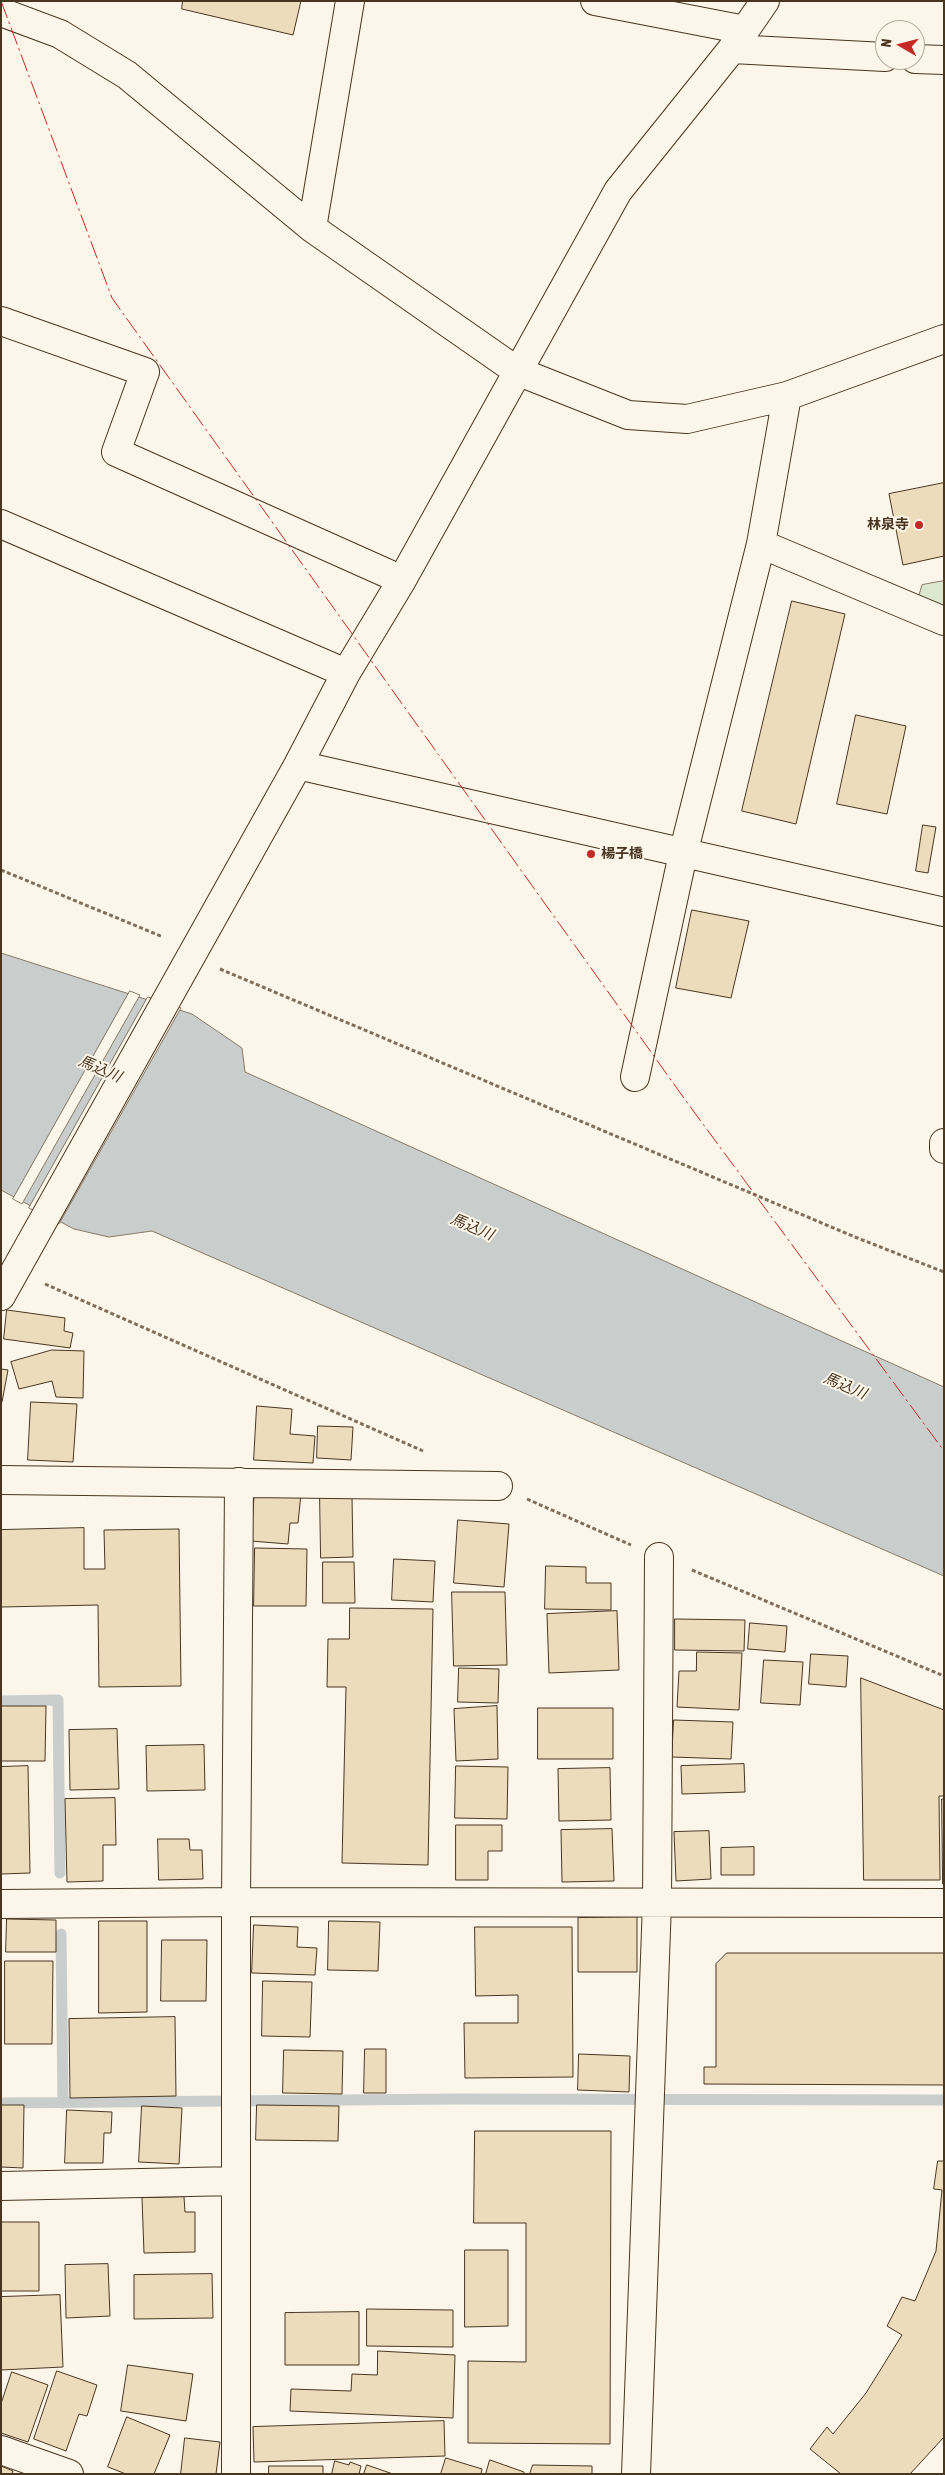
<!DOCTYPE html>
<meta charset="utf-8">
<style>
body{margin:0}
#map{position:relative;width:945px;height:2475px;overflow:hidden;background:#fbf6e9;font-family:"Asap Condensed",sans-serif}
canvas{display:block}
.frame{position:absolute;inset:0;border:2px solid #4a3520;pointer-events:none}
.north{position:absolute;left:875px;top:20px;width:50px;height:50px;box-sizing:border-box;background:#fbf6e9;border:1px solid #b4a999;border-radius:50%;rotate:278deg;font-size:14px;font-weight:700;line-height:20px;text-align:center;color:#4a3520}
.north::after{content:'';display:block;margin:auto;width:18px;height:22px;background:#c62828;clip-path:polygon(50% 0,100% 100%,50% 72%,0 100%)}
</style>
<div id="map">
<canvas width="945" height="2475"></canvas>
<div class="frame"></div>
<div class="north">N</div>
</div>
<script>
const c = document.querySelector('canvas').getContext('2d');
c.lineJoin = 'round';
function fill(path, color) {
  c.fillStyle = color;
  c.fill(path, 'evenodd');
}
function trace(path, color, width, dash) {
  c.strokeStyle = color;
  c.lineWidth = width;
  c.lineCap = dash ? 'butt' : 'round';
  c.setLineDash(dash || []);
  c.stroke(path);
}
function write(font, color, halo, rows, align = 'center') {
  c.font = font + ' "Asap Condensed","Noto Sans JP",sans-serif';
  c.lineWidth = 4;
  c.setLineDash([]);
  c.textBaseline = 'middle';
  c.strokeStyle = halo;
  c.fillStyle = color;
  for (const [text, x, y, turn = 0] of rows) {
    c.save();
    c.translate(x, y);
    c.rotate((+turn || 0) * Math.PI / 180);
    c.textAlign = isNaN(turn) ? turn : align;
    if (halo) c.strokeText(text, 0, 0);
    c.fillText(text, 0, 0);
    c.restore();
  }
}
const green = new Path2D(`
 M944,581V619L915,608L922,585Z`);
const water = new Path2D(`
 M1,953L192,1014L242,1048L245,1072L944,1387V1576L152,1231L109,1237L74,1229L1,1190Z`);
const pier = new Path2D(`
 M130,991L140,995L22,1204L13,1199Z
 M148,997L181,1008L59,1224L29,1208Z`);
const stream = new Path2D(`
 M1,1701L58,1700L60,1873
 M61,1934L63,2103
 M1,2103L456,2099L944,2100`);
const building = new Path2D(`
 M183,1H301L293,35L182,9Z
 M944,483V556L903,565L889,494Z
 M792,601L845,614L796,824L742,811Z
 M856,715L906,726L887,814L837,804Z
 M923,825L936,827L928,873L916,871Z
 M692,910L749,921L731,998L676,988Z
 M7,1310L65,1318L64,1331L73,1333L70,1348L4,1339Z
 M52,1350L84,1351L83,1398L56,1397L52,1381L19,1389L11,1362Z
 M1,1369L8,1370L2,1402H1Z
 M31,1402L77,1404L73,1462L28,1460Z
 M257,1406L292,1409L290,1434L315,1436L313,1463L254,1460Z
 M318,1426L353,1427L351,1460L317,1458Z
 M255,1490L301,1494L298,1523H290L288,1544L251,1541Z
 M320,1497H352L353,1557L321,1558Z
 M458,1520L509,1524L504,1587L454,1583Z
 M84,1528V1569H105L104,1530L179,1529L181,1686L99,1687L98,1605L1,1607V1530Z
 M255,1548L307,1549L306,1606H254Z
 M394,1559L435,1561L433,1602L392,1600Z
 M323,1562H354L355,1603H323Z
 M546,1566L586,1567V1583H611V1610L545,1609Z
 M452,1592H505L507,1665L454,1666Z
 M350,1608L433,1609L428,1865L342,1863L346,1687H327L328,1639H349Z
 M617,1611L619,1670L549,1673L547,1614Z
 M675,1619L745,1620L744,1651L675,1650Z
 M750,1623L787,1626L785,1652L748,1649Z
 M697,1652L742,1653L739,1710L677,1707L679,1671H696Z
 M811,1654L848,1656L846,1687L809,1684Z
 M764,1660L803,1662L800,1705L761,1703Z
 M459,1668L499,1669L498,1703L458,1702Z
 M861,1678L944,1710V1796H939L940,1880H864Z
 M1,1706H46L45,1761H1Z
 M497,1706L498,1759L456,1761L454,1709Z
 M538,1708H613V1759H538Z
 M674,1720L733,1722L731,1759L672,1757Z
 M117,1729L119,1789L70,1790L69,1730Z
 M204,1745L205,1790L147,1791L146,1746Z
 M744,1764L745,1792L682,1794L681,1766Z
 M28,1766L30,1873L1,1874V1767Z
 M456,1766L508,1767L507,1819L455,1818Z
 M610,1768L611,1820L559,1821L558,1769Z
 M115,1798L116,1845H103V1881L67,1882L65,1799Z
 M942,1799H944V1884H943Z
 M456,1825H502V1851H488V1880H456Z
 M612,1829L614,1881L562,1882L561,1830Z
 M709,1831L711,1879L676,1881L674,1832Z
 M158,1839H189L190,1850H202L203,1879L159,1880Z
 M754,1847V1875H721V1848Z
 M637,1917V1972H578V1918Z
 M7,1919L56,1920V1952H6Z
 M99,1921H147V2012L99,2013Z
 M329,1921L380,1922L378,1971L328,1970Z
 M254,1925L298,1927L297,1947L317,1948L315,1975L252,1973Z
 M475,1927H572L573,2077L465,2078L464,2023H518V1995L476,1996Z
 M162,1940H207L206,2001H161Z
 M727,1953H944V2085L704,2084V2067H716V1964Z
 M5,1961H53L52,2044H5Z
 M263,1981L312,1982L310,2037L262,2036Z
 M175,2017L176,2096L70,2098L69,2019Z
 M365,2049H386V2093H364Z
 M284,2050L343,2051L342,2094L283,2093Z
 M579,2054L630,2056L629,2092L578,2090Z
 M1,2105H24L23,2168L1,2167Z
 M257,2105L339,2106L338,2141L256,2140Z
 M142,2106L182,2108L179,2164L139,2162Z
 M67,2110L112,2112L111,2133H104L103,2163H65Z
 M475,2131H611L610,2444L468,2443V2361L526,2362V2223H474Z
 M938,2161H944V2437L910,2474H841L810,2449L827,2427L833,2434L866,2393L902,2335L887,2326L902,2297L915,2301L936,2251L942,2190L934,2189Z
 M184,2197L185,2212H195V2252L144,2253L142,2198Z
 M1,2222H39V2291H1Z
 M465,2250H508V2326L465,2327Z
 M108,2264L110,2316L66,2318L65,2265Z
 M212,2274L213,2318L134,2319V2275Z
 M60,2295L63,2367L1,2370V2297Z
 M367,2309L453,2310V2347L367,2346Z
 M359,2312V2365H285V2313Z
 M378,2351L455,2355L453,2418L290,2411L291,2389L351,2391L352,2374L377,2375Z
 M128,2365L193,2374L186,2421L121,2411Z
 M57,2371L97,2385L87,2416L79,2414L66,2451L34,2439Z
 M12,2372L48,2385L28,2442L1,2433V2404Z
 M127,2417L170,2435L154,2474H126L108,2467Z
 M444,2421L445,2456L254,2462L253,2427Z
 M185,2438L220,2442L216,2474H181Z
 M446,2458L482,2469L481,2474H441Z
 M490,2460L524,2472V2474H486Z
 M335,2461L349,2465L350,2462L361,2466L359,2474H332Z
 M367,2465L393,2474H364Z
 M533,2465L592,2466V2474H530Z
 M1,2466L13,2471L12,2474H1Z
 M269,2466H323V2474H269Z`);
const path = new Path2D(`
 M1,870L163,937
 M220,969L855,1237L944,1272
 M45,1284L423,1451
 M527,1499L631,1545
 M692,1570L944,1676`);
const minor = new Path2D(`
 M595,1L745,30
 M1,12L60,34L127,75L312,228L517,371L628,415L687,419L787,396L944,339
 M732,49L885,57
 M915,59L944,60
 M312,228L350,1
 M1,321L145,372L116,452L402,580
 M1,524L346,673
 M761,544L944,621
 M298,765L944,912
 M635,1077L683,854L761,544L787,396
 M944,1143V1149
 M1,1296L298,765L346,673L402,580L618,191L732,49L765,1
 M1,1480L498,1486
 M1,1904L236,1902L944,1903
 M1,2186L236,2181
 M1,2450L69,2474
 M236,2474V1902L239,1482
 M636,2474L657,1903L659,1557`);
const power = new Path2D(`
 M1,1L112,298L686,1101L944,1451`);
const markers = [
 [919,525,5,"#c62828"],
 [591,854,5,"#c62828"]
];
const poiNames = [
 ["林泉寺",909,525],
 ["楊子橋",601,854,"left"]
];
const waterNames = [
 ["馬込川",100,1069,23],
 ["馬込川",472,1227,23],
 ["馬込川",845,1386,23]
];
fill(green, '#dce7d0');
trace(green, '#887966', 1);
fill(water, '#c9cecd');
trace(water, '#887966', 1);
fill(pier, '#fbf6e9');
trace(pier, '#887966', 1);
trace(stream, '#c9cecd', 11);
fill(building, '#ecdcbc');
trace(building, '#4a3520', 1);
trace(minor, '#4a3520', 30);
trace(path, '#7f6f5c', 3, [4, 2.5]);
trace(minor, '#fbf6e9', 28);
trace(power, '#c62828', 1, [18, 4, 2.5, 4]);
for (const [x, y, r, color] of markers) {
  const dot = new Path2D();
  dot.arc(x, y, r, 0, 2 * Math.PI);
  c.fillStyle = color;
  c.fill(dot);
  trace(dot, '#fbf6e9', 2);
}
write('bold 14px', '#4a3520', '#fbf6e9', poiNames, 'right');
write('italic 15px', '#4a3520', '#fbf6e9', waterNames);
</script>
